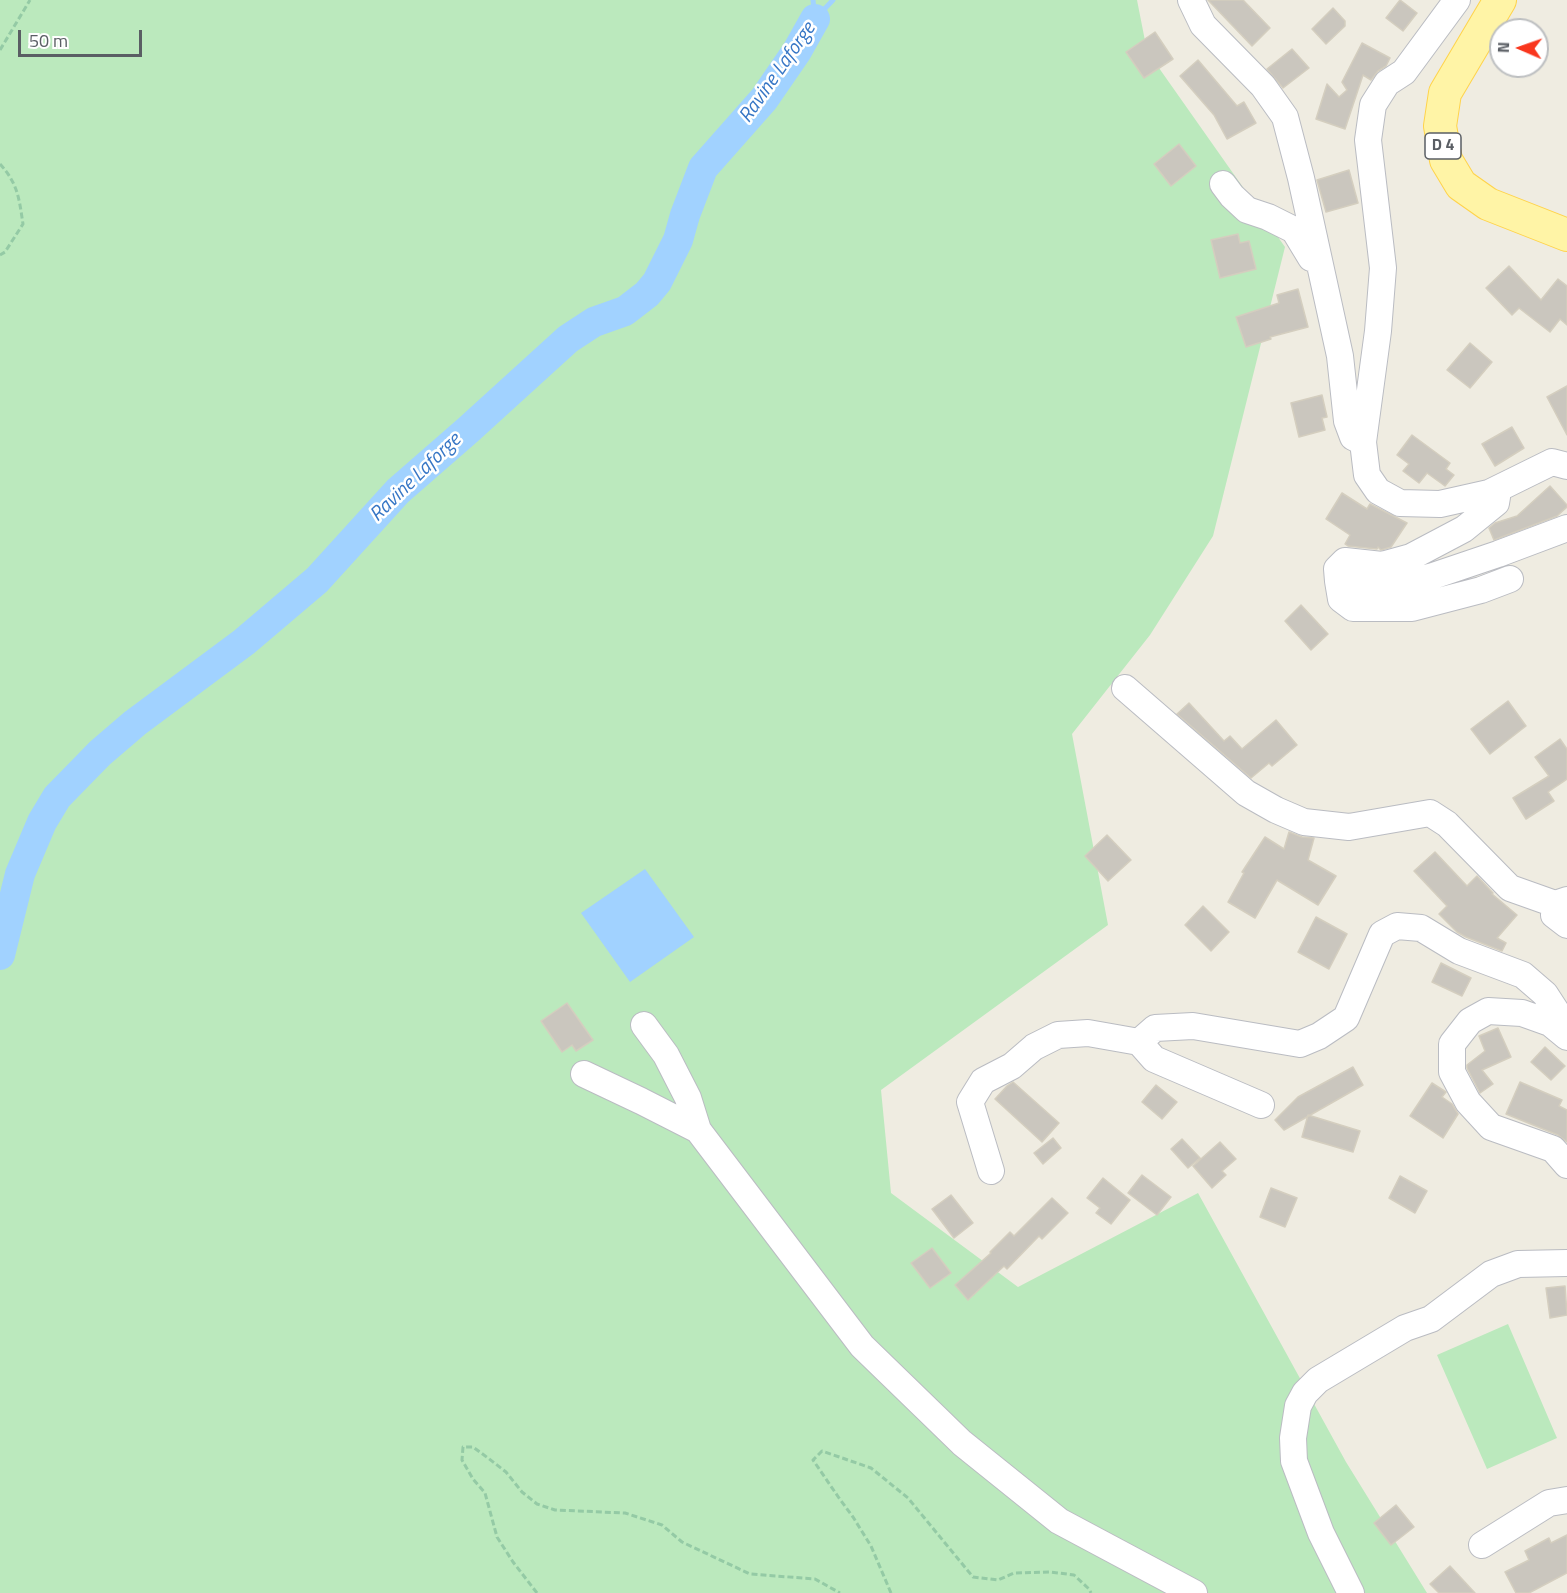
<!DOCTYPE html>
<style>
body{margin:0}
#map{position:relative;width:1567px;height:1593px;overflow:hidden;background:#efece1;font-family:"Titillium Web",sans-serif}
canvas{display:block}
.north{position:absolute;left:1489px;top:18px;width:60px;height:60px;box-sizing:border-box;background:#fff;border:2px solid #bdbfc1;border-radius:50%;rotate:272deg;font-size:16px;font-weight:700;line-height:24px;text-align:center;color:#5a5e64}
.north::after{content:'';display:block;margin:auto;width:21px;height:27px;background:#f9361d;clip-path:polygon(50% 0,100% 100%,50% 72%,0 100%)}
.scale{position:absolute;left:18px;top:30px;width:124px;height:27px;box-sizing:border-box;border:3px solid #5a5e64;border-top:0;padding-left:8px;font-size:18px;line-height:21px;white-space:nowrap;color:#5a5e64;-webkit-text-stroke:4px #fff;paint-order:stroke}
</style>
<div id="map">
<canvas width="1567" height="1593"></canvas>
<div class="north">N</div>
<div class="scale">50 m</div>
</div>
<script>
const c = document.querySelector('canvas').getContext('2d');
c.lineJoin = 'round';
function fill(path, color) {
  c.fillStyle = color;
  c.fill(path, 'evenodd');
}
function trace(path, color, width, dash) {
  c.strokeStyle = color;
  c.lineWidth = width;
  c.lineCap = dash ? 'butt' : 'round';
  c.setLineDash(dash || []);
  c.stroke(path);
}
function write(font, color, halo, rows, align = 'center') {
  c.font = font + ' "Titillium Web",sans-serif';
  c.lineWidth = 5;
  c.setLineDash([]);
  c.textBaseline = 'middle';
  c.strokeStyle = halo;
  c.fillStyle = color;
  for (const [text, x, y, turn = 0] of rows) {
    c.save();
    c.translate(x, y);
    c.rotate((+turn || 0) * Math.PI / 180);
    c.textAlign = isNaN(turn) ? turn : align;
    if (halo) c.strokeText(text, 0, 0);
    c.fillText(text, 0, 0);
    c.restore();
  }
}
const green = new Path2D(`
 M0,0H1137L1147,51L1285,247L1213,536L1150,635L1072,734L1108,925L881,1090L891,1193L1018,1287L1198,1193L1346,1462L1427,1593H0Z
 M1508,1324L1557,1438L1487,1469L1437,1355Z`);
const water = new Path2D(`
 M645,869L694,937L630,982L581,913Z`);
const stream = new Path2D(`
 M813,0L815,19
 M815,19L833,0`);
const river = new Path2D(`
 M0,955L20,874L42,822L57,797L100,753L135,723L244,642L317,580L398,491L468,430L568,339L594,322L625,311L647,294L657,282L678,240L685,215L703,168L764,99L797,51L815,19`);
const building = new Path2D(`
 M1208,0H1243L1270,28L1252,46Z
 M1400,0L1417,13L1403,31L1386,18Z
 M1333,8L1345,21V26L1326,44L1312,29Z
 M1155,32L1173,59L1144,78L1126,52Z
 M1362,43L1390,58L1386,66L1378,71L1371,80L1363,75L1345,129L1316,119L1327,84L1339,97L1347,90L1342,82Z
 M1292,49L1309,68L1283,88L1267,69Z
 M1198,60L1237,106L1244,102L1256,123L1227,139L1214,115L1180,76Z
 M1179,144L1196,166L1171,186L1154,164Z
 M1349,170L1358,203L1326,212L1317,180Z
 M1238,234L1240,243L1249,241L1256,269L1220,278L1211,240Z
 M1509,266L1541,300L1558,279L1567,286V325L1560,319L1550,332L1519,308L1512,315L1486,288Z
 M1298,289L1308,327L1270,337L1271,339L1246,347L1236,317L1279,303L1277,295Z
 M1470,343L1492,362L1470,388L1447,370Z
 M1567,386V435L1547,397Z
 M1322,395L1327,417L1322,418L1325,430L1299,437L1291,403Z
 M1512,427L1524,448L1495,466L1482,444Z
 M1412,435L1450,463L1446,469L1454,475L1445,486L1427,473L1419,483L1403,471L1409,464L1397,455Z
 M1550,486L1567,505V507L1557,516L1494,540L1489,528L1495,523L1517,516Z
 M1342,493L1367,509L1370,504L1407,523L1391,547L1381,550L1378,547L1377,549L1348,546L1345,544L1350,535L1326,519Z
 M1301,605L1328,634L1311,650L1285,621Z
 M1508,701L1526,726L1490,754L1471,729Z
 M1189,703L1224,741L1230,736L1242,749L1276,720L1297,745L1272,766L1269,763L1251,778L1177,714Z
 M1560,739L1567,749V779L1548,792L1554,801L1526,819L1513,798L1549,776L1535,757Z
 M1289,832L1302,837L1314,838L1308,860L1336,876L1318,905L1277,880L1255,918L1228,902L1244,873L1242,872L1265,837L1284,849Z
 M1107,835L1131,860L1108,881L1085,856Z
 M1435,852L1467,886L1477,876L1493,893L1492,894L1517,915L1497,938L1506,943L1502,951L1466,937L1457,932L1439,914L1447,906L1414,871Z
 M1203,906L1229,932L1211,951L1185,925Z
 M1316,917L1347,934L1329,969L1298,952Z
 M1441,963L1471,978L1462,996L1432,982Z
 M567,1003L593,1040L576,1051L572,1045L562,1052L541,1021Z
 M1498,1028L1511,1057L1482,1070L1493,1084L1480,1093L1467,1068V1065L1485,1051L1479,1036Z
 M1545,1047L1565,1066L1551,1080L1531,1062Z
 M1353,1067L1363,1085L1284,1130L1275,1120L1298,1097Z
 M1013,1082L1059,1123L1042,1142L995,1099L1007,1086Z
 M1520,1082L1562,1100L1559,1106L1567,1110V1142L1558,1135L1506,1114Z
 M1432,1083L1446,1092L1442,1097L1452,1104L1458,1114L1443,1138L1410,1116Z
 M1156,1085L1177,1102L1162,1119L1142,1102Z
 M1308,1115L1360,1131L1353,1152L1302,1137Z
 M1053,1138L1061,1148L1043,1164L1034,1153Z
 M1182,1139L1200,1158L1188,1168L1171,1149Z
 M1220,1142L1236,1159L1222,1171L1226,1175L1212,1188L1193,1166Z
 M1142,1175L1171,1197L1157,1215L1128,1193Z
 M1400,1176L1427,1191L1415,1213L1389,1198Z
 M1103,1178L1130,1200L1111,1224L1096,1213L1100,1208L1087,1198Z
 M1271,1188L1297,1198L1285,1227L1260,1217Z
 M951,1195L973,1223L954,1238L932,1209Z
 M1052,1198L1068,1213L1042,1239L1039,1236L1007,1269L1004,1266L968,1300L955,1285L991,1253L990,1252L1010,1232L1014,1236Z
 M932,1248L951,1273L930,1288L911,1263Z
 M1565,1286L1567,1315L1550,1318L1546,1288Z
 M1396,1505L1414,1527L1391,1545L1374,1523Z
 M1567,1535V1573L1529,1593H1516L1505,1572L1529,1560L1525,1551L1549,1538L1551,1543Z
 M1450,1566L1475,1593H1439L1430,1584Z`);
const path = new Path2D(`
 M0,50L30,0
 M0,164C18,184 19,198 23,224L5,252L0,255
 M537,1593L513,1562L497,1537L485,1493L473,1479L462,1460L463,1447H473L488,1458L506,1472L522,1492L537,1504L555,1510L625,1513L662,1525L682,1542L750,1574L815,1579L840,1593
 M891,1593L871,1546L853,1517L839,1498L813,1460L822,1451L871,1468L908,1498L973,1577L998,1580L1014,1573L1050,1572L1074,1575L1089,1589L1091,1593`);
const minor = new Path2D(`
 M1191,0L1203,25L1263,86L1285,117L1301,178L1340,356L1347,421L1353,437L1363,442
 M1457,0L1404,72L1387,83L1373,105L1368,140L1383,268L1378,331L1363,442L1367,475L1378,491L1400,503L1440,504L1489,493L1497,497L1496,503L1464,529L1411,557L1382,565L1345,561L1337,569L1338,581L1346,587L1386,588L1433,576L1498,554L1567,528
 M1223,184L1232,196L1247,210L1268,217L1294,230L1311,258
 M1489,493L1552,462L1567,466
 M1338,581L1341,599L1353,608H1412L1481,590L1510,579
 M1125,688L1246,793L1276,810L1304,822L1349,827L1430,813L1447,824L1510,888L1555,904
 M1567,900L1555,904L1554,915L1567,925
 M644,1025L666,1055L688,1098L698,1130L862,1346L962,1443L1059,1521L1194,1593
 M1567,1037L1550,1023L1522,1013L1488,1011L1470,1021L1452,1044V1072L1468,1102L1491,1127L1553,1149L1567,1165
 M584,1074L641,1101L698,1130
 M1261,1105L1154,1059L1139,1042L1155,1028L1193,1026L1300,1044L1319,1036L1346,1018L1382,934L1397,926L1421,928L1459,951L1523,975L1545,994L1567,1028
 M991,1171L970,1102L983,1081L1012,1066L1034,1047L1058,1035L1088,1033L1139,1042
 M1482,1545L1549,1503L1567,1500
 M1351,1593L1321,1533L1294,1461L1293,1438L1298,1406L1305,1393L1318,1380L1405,1328L1431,1319L1491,1274L1518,1264L1567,1263`);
const major = new Path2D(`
 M1500,0L1445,93L1440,126L1446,160L1461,185L1488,204L1567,235`);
const shields = [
 [1443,146,36]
];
const shieldNames = [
 ["D 4",1443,146]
];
const waterNames = [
 ["Ravine Laforge",778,73,-55],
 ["Ravine Laforge",416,478,-44]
];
fill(green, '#bbe9bd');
fill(water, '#a1d2ff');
trace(stream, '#a1d2ff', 5);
trace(river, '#a1d2ff', 30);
fill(building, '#cac6be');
trace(building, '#d4cebf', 1.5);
trace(minor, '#babcc2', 28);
trace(major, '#ffd34a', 34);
trace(path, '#94caa5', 3, [6, 3]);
trace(minor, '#fff', 26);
trace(major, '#fff4a6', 32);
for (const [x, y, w] of shields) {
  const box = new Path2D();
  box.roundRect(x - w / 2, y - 13, w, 26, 4.5);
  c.fillStyle = '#fff';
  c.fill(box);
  trace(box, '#5a5e64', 1.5);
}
write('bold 16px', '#5a5e64', null, shieldNames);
write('italic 20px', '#3676c5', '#fff', waterNames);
</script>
